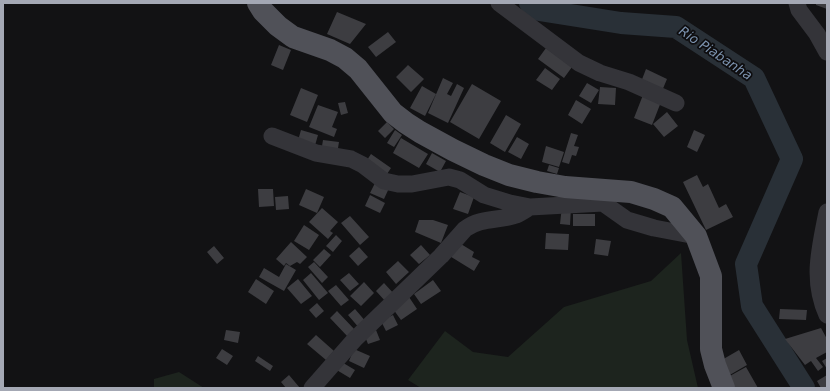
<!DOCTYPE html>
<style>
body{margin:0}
#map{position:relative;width:830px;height:391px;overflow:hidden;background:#121214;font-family:"DejaVu Sans",sans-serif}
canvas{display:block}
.frame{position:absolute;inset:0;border:4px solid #a4a8b4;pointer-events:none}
</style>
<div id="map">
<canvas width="830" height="391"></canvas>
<div class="frame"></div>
</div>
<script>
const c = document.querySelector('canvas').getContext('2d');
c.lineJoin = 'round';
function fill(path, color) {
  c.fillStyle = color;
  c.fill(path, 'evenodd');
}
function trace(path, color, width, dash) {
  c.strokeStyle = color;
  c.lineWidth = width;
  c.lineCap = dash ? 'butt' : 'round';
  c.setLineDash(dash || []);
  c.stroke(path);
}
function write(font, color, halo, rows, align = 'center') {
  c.font = font + ' "DejaVu Sans",sans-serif';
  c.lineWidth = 3.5;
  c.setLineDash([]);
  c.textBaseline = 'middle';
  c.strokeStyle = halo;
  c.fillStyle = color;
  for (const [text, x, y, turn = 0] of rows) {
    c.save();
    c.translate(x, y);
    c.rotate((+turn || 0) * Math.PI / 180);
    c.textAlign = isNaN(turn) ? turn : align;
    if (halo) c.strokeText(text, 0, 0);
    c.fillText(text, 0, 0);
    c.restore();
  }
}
const green = new Path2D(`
 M681,253L687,340L698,388H421L408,380L445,331L473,352L508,357L564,307L651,281Z
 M179,372L204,388H154V379Z`);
const river = new Path2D(`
 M530,3L539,10L621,23L676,27L754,78L792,159L746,264L752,306L804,388`);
const building = new Path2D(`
 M816,3H827V9L816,5Z
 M337,12L366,24L350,44L327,34Z
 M388,32L396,42L376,57L368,47Z
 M279,45L291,50L283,70L271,65Z
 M546,48L572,67L564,78L538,59Z
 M408,65L424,79L411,92L396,77Z
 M545,68L560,79L552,90L536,80Z
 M646,69L667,79L662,91L641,82Z
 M443,78L453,83L447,94L451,96L457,84L464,88L448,123L428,113Z
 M587,83L599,90L591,103L579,96Z
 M472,84L501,101L479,139L450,122Z
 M422,86L436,94L425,116L410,108Z
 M600,87L616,88L615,105L598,104Z
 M301,88L318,95L307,122L290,115Z
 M643,95L661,102L652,125L634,118Z
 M576,100L591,109L582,124L568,115Z
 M345,102L348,113L341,115L338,103Z
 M318,105L338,112L332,127L337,129L334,137L309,127Z
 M667,112L678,126L664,137L653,124Z
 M506,115L521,124L505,152L490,143Z
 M387,122L394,129L385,138L378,131Z
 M301,130L318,135L314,149L297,144Z
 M395,130L402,135L394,147L387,143Z
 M694,130L705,135L697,152L687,147Z
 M571,133L578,135L574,146L579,147L576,156L572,155L569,164L562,162Z
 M517,137L529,144L521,159L508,152Z
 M401,138L428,154L419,168L393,153Z
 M323,140L339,142L337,154L321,152Z
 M546,146L564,152L559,167L542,162Z
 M432,153L446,161L440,172L426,164Z
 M371,154L391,168L385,177L365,163Z
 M549,165L559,168L557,174L547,171Z
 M697,175L703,187L708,184L719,208L726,204L733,217L706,230L683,182Z
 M377,179L390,186L384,199L370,193Z
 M258,189H273L274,206L259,207Z
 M306,189L324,197L317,213L299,205Z
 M460,192L474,197L468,214L453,209Z
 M370,195L385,203L380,213L365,206Z
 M288,196L289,209L276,210L275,197Z
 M562,206L571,207L570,225L560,224Z
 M322,208L338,222L330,231L333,233L328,239L309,222Z
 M573,214H595V226H573Z
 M350,216L369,237L360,245L341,223Z
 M419,220H433L448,225L441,243L415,232Z
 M304,225L319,235L309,250L294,241Z
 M546,233L569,234L568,250L545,249Z
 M336,235L342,241L333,252L326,246Z
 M596,239L611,241L608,256L594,254Z
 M456,241L474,252L472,257L480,261L474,271L448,255Z
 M291,242L307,257L300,264L297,262L290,266L286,263L284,266L276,259Z
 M421,245L430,255L419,264L410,255Z
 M214,246L224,258L217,264L207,252Z
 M359,247L368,257L358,266L349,256Z
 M324,249L331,255L320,267L313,260Z
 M398,261L409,272L396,284L386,272Z
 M314,262L328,277L322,283L308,267Z
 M286,264L296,270L284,291L259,277L264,268L279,277Z
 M311,273L328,293L319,300L303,280Z
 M349,273L359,284L350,291L340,280Z
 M256,279L274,291L266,304L248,292Z
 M298,279L312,296L301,304L287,288Z
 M433,280L441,291L421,304L414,294Z
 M364,282L374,293L361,306L350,296Z
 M384,283L395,295L386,302L376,291Z
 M336,285L349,300L341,306L328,291Z
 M409,297L417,309L401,320L393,309Z
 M317,303L324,311L316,318L309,310Z
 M355,309L367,323L360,329L348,315Z
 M780,309L807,310L806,320L779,319Z
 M337,311L355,330L348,337L330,318Z
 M393,315L398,325L386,331L381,321Z
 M821,328L827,339V352L816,358L823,367L818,371L811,361L805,365L785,339Z
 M226,330L240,332L238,343L224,340Z
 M376,330L380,340L368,344L364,334Z
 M316,335L334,351L326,360L307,344Z
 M222,349L233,356L227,365L216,358Z
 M354,349L370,356L364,368L349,361Z
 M739,350L747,365L728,376L720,361Z
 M258,356L273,366L270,371L255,361Z
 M827,358V369L822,361Z
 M340,361L355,370L350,378L335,369Z
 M746,367L758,388H735L728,377Z
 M289,375L300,388H286L281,382Z
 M827,375V388H821L817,381Z`);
const minor = new Path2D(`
 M499,3L579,63L600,73L629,82L676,103
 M797,3L799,10L817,34L827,52
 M272,136L316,153L351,159L363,165L384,181L398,184H412L449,177L460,180L484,195L510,203L530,207L603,203L627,220L654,228L696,236
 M827,212C820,248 811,280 827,315
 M312,388L355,339L441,256L465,229C481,217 499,221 516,215C521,213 525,210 530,207`);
const major = new Path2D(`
 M258,3L263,11L278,26L293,37L330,50L345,58L358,69L393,113L406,123L420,132L453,150L484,165L509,175L537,182L565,187L631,192L654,199L672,207L696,236L711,276V349L715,365L724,388`);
const waterNames = [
 ["Rio Piabanha",715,54,34]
];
fill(green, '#1d241e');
trace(river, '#293037', 22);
fill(building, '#3d3d41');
trace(minor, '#343439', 17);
trace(major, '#505158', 22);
write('italic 13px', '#7c93af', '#0e0d0f', waterNames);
</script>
